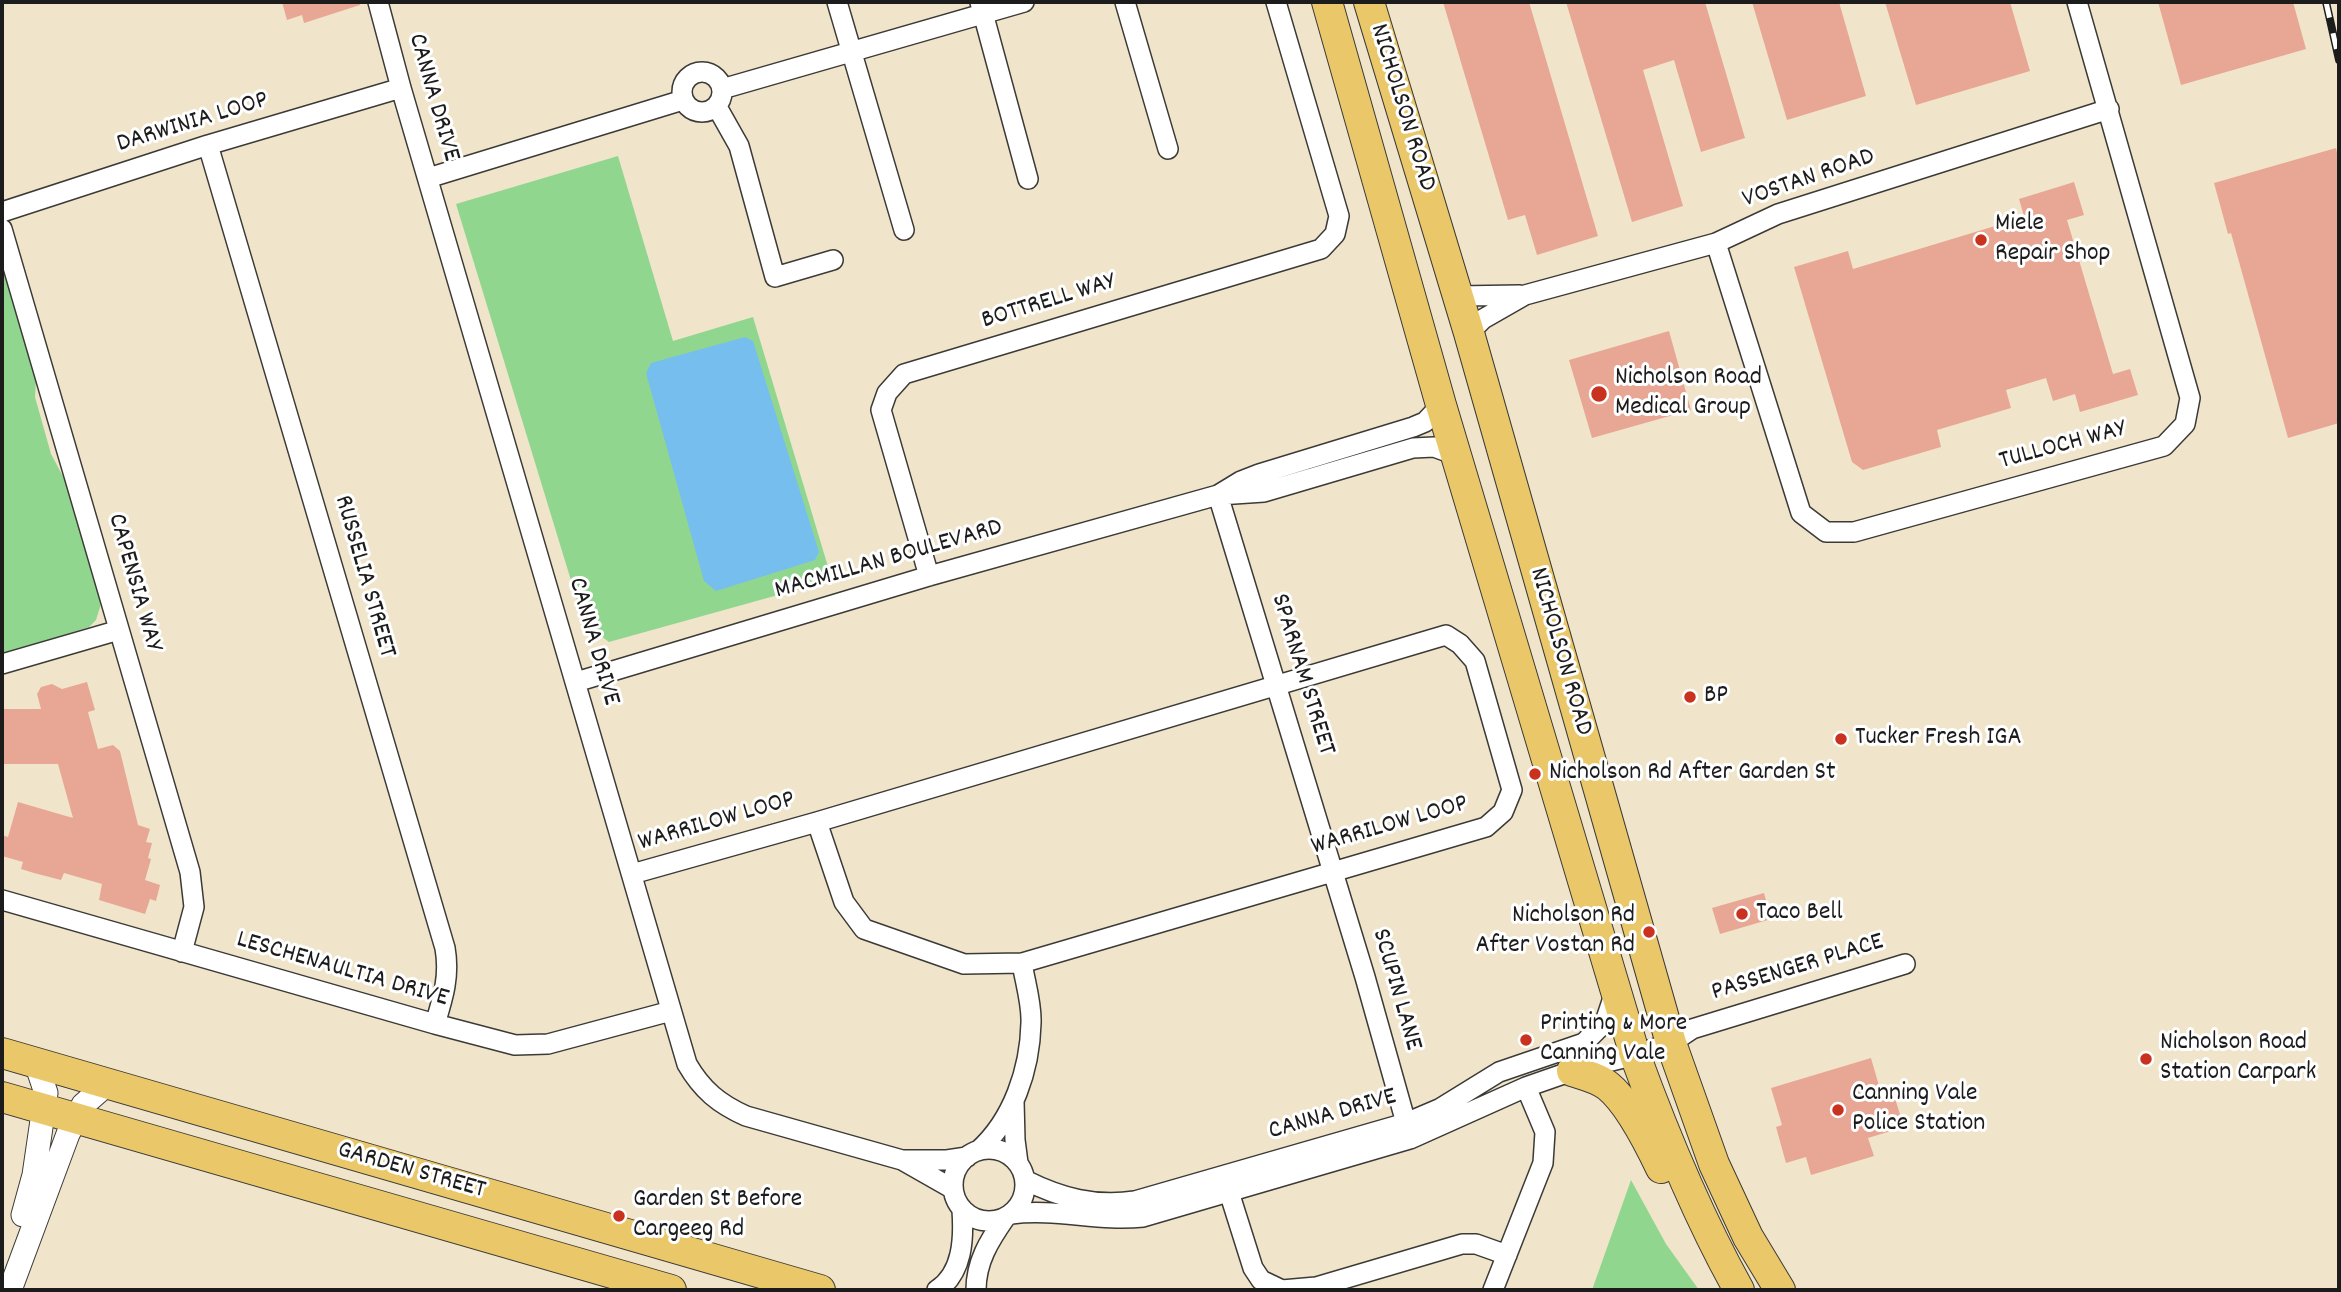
<!DOCTYPE html>
<style>
body{margin:0}
#map{position:relative;width:2341px;height:1292px;overflow:hidden;background:#f0e5ca;font-family:Dekko,sans-serif}
canvas{display:block}
.frame{position:absolute;inset:0;border:4px solid #1c1c1c;pointer-events:none}
</style>
<div id="map">
<canvas width="2341" height="1292"></canvas>
<div class="frame"></div>
</div>
<script>
const c = document.querySelector('canvas').getContext('2d');
c.lineJoin = 'round';
function fill(path, color) {
  c.fillStyle = color;
  c.fill(path, 'evenodd');
}
function trace(path, color, width, dash) {
  c.strokeStyle = color;
  c.lineWidth = width;
  c.lineCap = dash ? 'butt' : 'round';
  c.setLineDash(dash || []);
  c.stroke(path);
}
function write(font, color, halo, rows, align = 'center') {
  c.font = font + ' Dekko,sans-serif';
  c.lineWidth = 6;
  c.setLineDash([]);
  c.textBaseline = 'middle';
  c.strokeStyle = halo;
  c.fillStyle = color;
  for (const [text, x, y, turn = 0] of rows) {
    c.save();
    c.translate(x, y);
    c.rotate((+turn || 0) * Math.PI / 180);
    c.textAlign = isNaN(turn) ? turn : align;
    if (halo) c.strokeText(text, 0, 0);
    c.fillText(text, 0, 0);
    c.restore();
  }
}
const green = new Path2D(`
 M618,156L673,341L753,317L832,580L609,642L584,623L456,204Z
 M2,261L36,381L35,397L51,454L66,482L101,604L96,620L89,627L2,655Z
 M1631,1180L1666,1244L1699,1290H1592Z`);
const water = new Path2D(`
 M745,337L753,341L819,552L815,560L716,591L704,581L646,373L651,363Z`);
const building = new Path2D(`
 M282,2H359L360,5L304,23L302,15L287,20Z
 M1443,2H1529L1598,236L1537,255L1525,215L1508,220Z
 M1566,2H1705L1745,138L1701,152L1674,60L1643,70L1683,206L1632,222Z
 M1752,2H1839L1866,96L1787,120Z
 M1885,2H2010L2030,71L1916,105Z
 M2158,2H2293L2306,49L2181,85Z
 M2336,148L2339,161V423L2288,438L2231,233L2228,234L2214,183Z
 M2074,182L2084,215L2067,220L2113,374L2130,369L2138,395L2080,412L2075,394L2053,401L2046,378L2006,390L2011,408L1937,430L1941,447L1863,470L1852,462L1794,267L1848,251L1853,269L1995,226L1996,232L2026,223L2019,199Z
 M1669,331L1691,410L1592,438L1569,360Z
 M87,682L95,710L88,712L98,749L113,745L120,751L138,825L150,829L146,842L152,843L148,858L151,859L145,880L160,885L156,901L150,899L145,914L99,900L102,884L64,873L61,880L34,873L21,869L23,862L2,856V835L8,837L18,802L73,818L58,764H2V709H41L37,694L41,687L52,684L62,689Z
 M1764,893L1771,919L1720,934L1712,908Z
 M1871,1058L1882,1096L1893,1092L1904,1127L1868,1138L1874,1156L1811,1175L1806,1157L1786,1163L1776,1127L1782,1125L1771,1088Z`);
const minor = new Path2D(`
 M378,2L401,88L687,1064C702,1090 719,1104 746,1116L902,1160L953,1189
 M837,2L904,230
 M980,2L1028,179
 M1125,2L1168,149
 M682 92a20 20 0 1 1 40 0a20 20 0 1 1-40 0Z
 M722,89L1024,2
 M717,107L739,146L775,277L833,260
 M208,145L445,948C450,976 443,998 435,1024
 M428,178L683,100
 M2,212L208,145L401,88
 M2,229L190,872L194,907L182,952
 M1716,243L1801,513L1826,532H1854L2164,446L2185,424L2190,398L2077,2
 M1457,296L1520,295
 M1469,333L1483,319L1525,295L1716,243L1778,214L2109,109
 M1218,495L1365,977L1406,1123
 M1219,495L1264,492L1413,448L1434,447L1456,455
 M929,576L881,410L887,393L904,374L1321,249L1335,234L1339,216L1276,2
 M2,664L119,630
 M576,682L929,576L1218,495L1241,481L1259,474L1413,427L1425,422L1441,405
 M632,874L817,822L1446,635L1460,644L1475,661L1512,790L1503,812L1486,827L1022,963L964,964L864,929L844,902L817,822
 M2,900L435,1024L515,1045L548,1044L671,1011
 M1014,1101L1015,1140L1018,1163
 M953 1185a36 36 0 1 1 72 0a36 36 0 1 1-72 0Z
 M978,1151C1013,1120 1030,1069 1031,1023C1032,1004 1025,982 1022,963
 M903,1160H947L967,1157
 M1025,1180C1061,1198 1095,1207 1135,1201L1406,1123L1439,1109L1499,1072L1584,1043L1605,1022L1615,992
 M1229,1192L1253,1268L1261,1280L1282,1290L1316,1287L1462,1244H1476L1507,1255
 M1011,1214C1056,1208 1099,1222 1143,1217L1410,1139L1526,1087L1572,1071L1635,1055L1671,1043L1692,1029L1905,964
 M937,1290C963,1273 964,1238 962,1210
 M976,1290C976,1262 989,1241 1005,1218
 M1493,1290L1543,1163L1545,1132L1526,1087`);
const tertiary = new Path2D(`
 M23,1215L34,1175L46,1093L36,1063
 M10,1290L68,1134L83,1105L107,1084`);
const primary = new Path2D(`
 M1327,2L1441,405L1635,1055C1665,1137 1697,1215 1739,1290
 M1369,2L1469,333L1671,1043L1714,1164L1748,1237L1780,1290
 M2,1053L820,1290
 M1572,1071C1584,1075 1598,1078 1608,1086C1628,1102 1650,1145 1661,1168
 M2,1097L671,1290`);
const rail = new Path2D(`
 M2326,2L2339,60`);
const markers = [
 [1981,240,7,"#c8321e"],
 [1599,394,9,"#c8321e"],
 [1690,697,7,"#c8321e"],
 [1841,739,7,"#c8321e"],
 [1535,774,7,"#c8321e"],
 [1742,914,7,"#c8321e"],
 [1649,932,7,"#c8321e"],
 [1526,1040,7,"#c8321e"],
 [2146,1059,7,"#c8321e"],
 [1838,1110,7,"#c8321e"],
 [619,1216,7,"#c8321e"]
];
const streetNames = [
 ["CANNA DRIVE",432,98,74],
 ["NICHOLSON ROAD",1401,108,73],
 ["DARWINIA LOOP",193,124,-17],
 ["VOSTAN ROAD",1809,180,-19],
 ["BOTTRELL WAY",1049,303,-17],
 ["TULLOCH WAY",2063,447,-15],
 ["MACMILLAN BOULEVARD",889,561,-16],
 ["RUSSELIA STREET",363,577,74],
 ["CAPENSIA WAY",133,583,74],
 ["CANNA DRIVE",592,642,74],
 ["NICHOLSON ROAD",1559,652,74],
 ["SPARNAM STREET",1301,675,73],
 ["WARRILOW LOOP",717,823,-16],
 ["WARRILOW LOOP",1390,827,-16],
 ["PASSENGER PLACE",1798,969,-17],
 ["LESCHENAULTIA DRIVE",342,971,16],
 ["SCUPIN LANE",1395,990,74],
 ["CANNA DRIVE",1333,1116,-16],
 ["GARDEN STREET",411,1172,16]
];
const poiNames = [
 ["Miele",1995,225],
 ["Repair Shop",1995,255],
 ["Nicholson Road",1615,379],
 ["Medical Group",1615,409],
 ["BP",1704,697],
 ["Tucker Fresh IGA",1855,739],
 ["Nicholson Rd After Garden St",1549,774],
 ["Taco Bell",1756,914],
 ["Nicholson Rd",1635,917,"right"],
 ["After Vostan Rd",1635,947,"right"],
 ["Printing & More",1540,1025],
 ["Canning Vale",1540,1055],
 ["Nicholson Road",2160,1044],
 ["Station Carpark",2160,1074],
 ["Canning Vale",1852,1095],
 ["Police Station",1852,1125],
 ["Garden St Before",633,1201],
 ["Cargeeg Rd",633,1231]
];
fill(green, '#91d68f');
fill(water, '#75beee');
fill(building, '#e8a794');
trace(minor, '#3c3a36', 22);
trace(tertiary, '#3c3a36', 25);
trace(primary, '#3c3a36', 32);
trace(minor, '#fff', 19);
trace(tertiary, '#fff', 23);
trace(primary, '#eac769', 30);
trace(rail, '#1c1c1c', 8);
trace(rail, '#fff', 5, [16]);
for (const [x, y, r, color] of markers) {
  const dot = new Path2D();
  dot.arc(x, y, r, 0, 2 * Math.PI);
  c.fillStyle = color;
  c.fill(dot);
  trace(dot, '#fff', 2.5);
}
write('26px', '#1c1c1c', '#fff', streetNames);
write('26px', '#1c1c1c', '#fff', poiNames, 'left');
</script>
